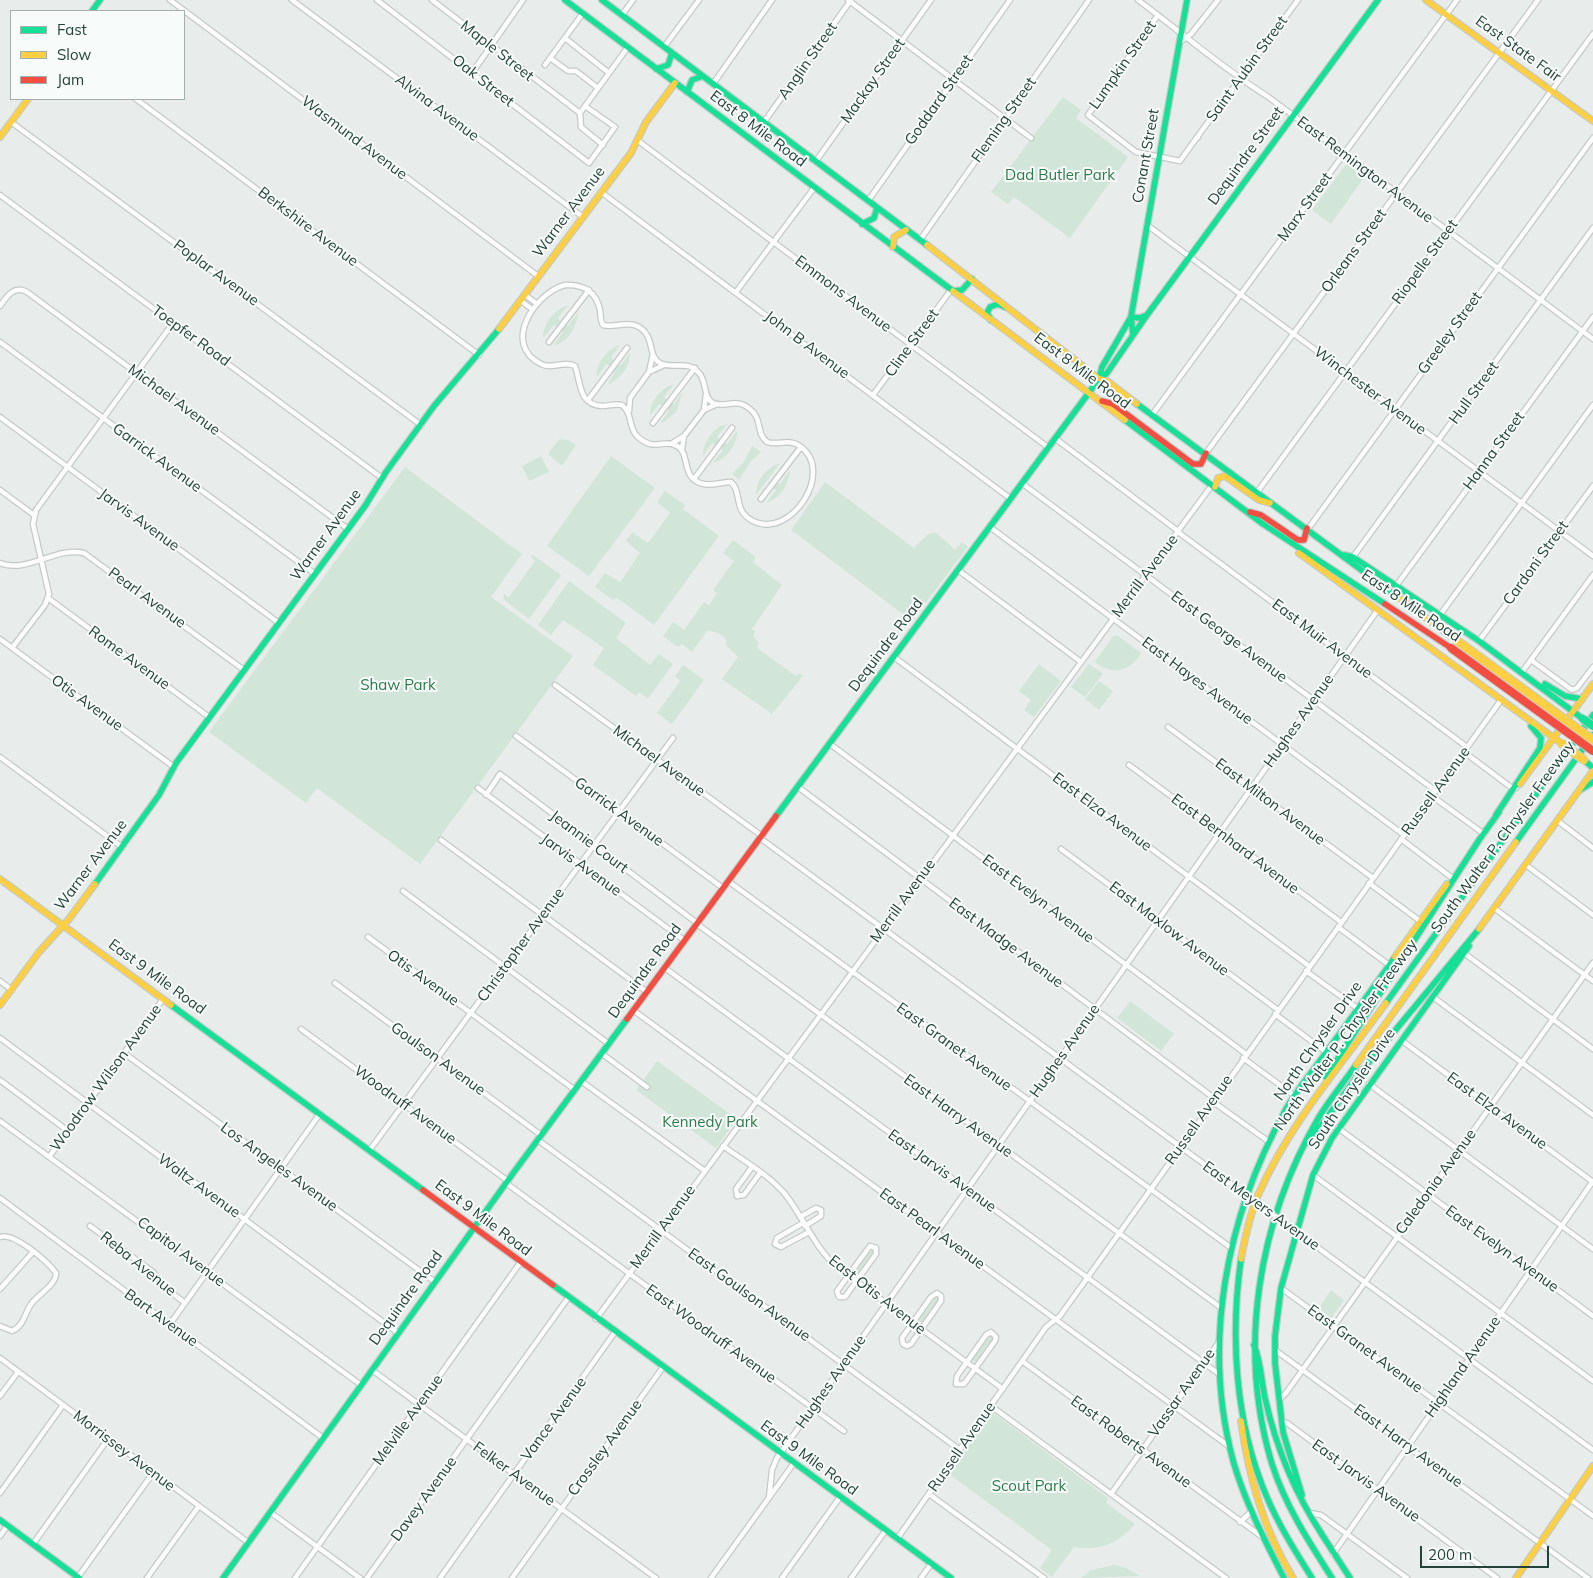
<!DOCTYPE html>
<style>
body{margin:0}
#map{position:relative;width:1593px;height:1578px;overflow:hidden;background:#e8edeb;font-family:Mulish,sans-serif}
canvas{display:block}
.legend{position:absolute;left:10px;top:10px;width:175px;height:90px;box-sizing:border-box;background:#f7fbf9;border:1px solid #a3b1ad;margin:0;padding:6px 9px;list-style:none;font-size:15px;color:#24423a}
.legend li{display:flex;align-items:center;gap:10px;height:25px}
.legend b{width:25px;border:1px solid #a3b1ad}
.scale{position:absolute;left:1420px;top:1546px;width:129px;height:22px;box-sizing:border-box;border:2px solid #24423a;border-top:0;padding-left:6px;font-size:15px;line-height:18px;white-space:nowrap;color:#24423a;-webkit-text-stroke:4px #f7fbf9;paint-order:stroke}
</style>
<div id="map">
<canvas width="1593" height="1578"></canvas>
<ul class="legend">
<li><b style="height:6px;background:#16e098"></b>Fast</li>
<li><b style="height:6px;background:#ffcf43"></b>Slow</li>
<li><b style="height:6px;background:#f24e42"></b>Jam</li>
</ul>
<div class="scale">200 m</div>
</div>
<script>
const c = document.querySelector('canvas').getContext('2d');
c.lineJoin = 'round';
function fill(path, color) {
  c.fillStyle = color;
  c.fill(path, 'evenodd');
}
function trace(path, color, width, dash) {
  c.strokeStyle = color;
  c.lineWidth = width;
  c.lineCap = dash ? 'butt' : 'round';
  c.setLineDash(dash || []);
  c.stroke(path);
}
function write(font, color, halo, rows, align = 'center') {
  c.font = font + ' Mulish,sans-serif';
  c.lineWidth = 4;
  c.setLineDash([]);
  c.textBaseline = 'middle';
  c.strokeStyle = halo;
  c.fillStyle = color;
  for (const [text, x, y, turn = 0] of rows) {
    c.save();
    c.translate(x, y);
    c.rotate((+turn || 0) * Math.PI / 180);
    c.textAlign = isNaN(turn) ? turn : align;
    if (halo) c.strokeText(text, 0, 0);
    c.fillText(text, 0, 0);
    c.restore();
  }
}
const green = new Path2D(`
 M1063,97L1081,110L1076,118L1128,157L1070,238L1014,197L1008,204L991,192Z
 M1347,163L1365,176L1331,224L1312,210Z
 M568,305L558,318L561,321L557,327L554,325L543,338C543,323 554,310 568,305Z
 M578,313C577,327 568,342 553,346L563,332L560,329L565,324L568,326Z
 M620,345L611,358L614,360L610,366L606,364L597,377C595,363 608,349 620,345Z
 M630,353C630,367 620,380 607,385L615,372L613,369L617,363L621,365Z
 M674,384L664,397L667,400L663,406L659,404L651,415C647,404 662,387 674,384Z
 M683,392L676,412L662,423L661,422L669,411L666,408L671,402L674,404Z
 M727,424L717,437L720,439L716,445L712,443L703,456C703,442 713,427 727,424Z
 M737,431C737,446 726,459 713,463L723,450L720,448L724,442L727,444Z
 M559,439L568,440L576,445L562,466L548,454Z
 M752,446L761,452L751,461L739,480L732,474L744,462Z
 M541,456L549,472L529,481L522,466Z
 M611,456L655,488L589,576L547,546Z
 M780,463L756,495C756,480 766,468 780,463Z
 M405,467L522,554L491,597L573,656L420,864L317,788L306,803L209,732Z
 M790,470C789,485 780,498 766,503L776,490L773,487L776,482L780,484Z
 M825,482L914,548C936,526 932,529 955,550L962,542L968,547L912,621L791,530Z
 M665,491L685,505L683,509L719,536L654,625L617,598L613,600L595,587L605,573L620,582L640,553L626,541L632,532L648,543L670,513L657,502Z
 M733,540L756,557L753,562L782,585L752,629L755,631L753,636L759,643L757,648L796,676L799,673L803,676L772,714L722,679L738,657L726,645V639C719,633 715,631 707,631L692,652L682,644L678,647L663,636L673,622L684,630L704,602L709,605L717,593L713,590L734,561L723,553Z
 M533,555L561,575L529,619L503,599L504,594L509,597L535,561L531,557Z
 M569,581L626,623L616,638L650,665L659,654L673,664L648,699L639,692L636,696L593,665L604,648L563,620L551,635L538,625Z
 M1117,635L1141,653C1130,673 1112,675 1095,662L1113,636Z
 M1039,664L1061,681L1034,717L1024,710L1031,700L1019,691Z
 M1089,664L1103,674L1085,697L1071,687Z
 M683,665L704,680L672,724L657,713L680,681L675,676Z
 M1099,681L1113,691L1099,710L1085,699Z
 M1130,1001L1174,1034L1161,1051L1117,1018Z
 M657,1061L737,1119L716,1148L636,1090Z
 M871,1248L874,1249V1253L858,1276L853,1272Z
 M1331,1290L1344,1300L1331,1318L1319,1308Z
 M937,1296L939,1300L922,1323L918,1320Z
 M991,1335L993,1340L976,1363L972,1359Z
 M992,1412L1108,1498L1106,1503L1135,1524C1120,1543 1098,1552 1074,1547L1052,1577L1040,1568L1052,1550L949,1474Z
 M1114,1565L1126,1568L1140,1576L1081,1578L1091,1570Z`);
const street = new Path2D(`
 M170,0L538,276
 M292,0L583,217
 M377,0L589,163L615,127L585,106
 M432,0L580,113L581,127L603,145
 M848,0L1031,138
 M1138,0C1181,32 1222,68 1267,96L1593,339
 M622,15L633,0
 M1158,15L1088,115L1136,152L1180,161L1195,140
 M565,38L609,73
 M1180,42L1191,34L1218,0
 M664,47L699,0
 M550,58L568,71H576L598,88
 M545,65L583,13
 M472,73L523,0
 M713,84L772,0
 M136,99L479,355
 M580,113L628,47
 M11,122L421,425
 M764,122L851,0
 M1198,137L1195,140L1298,0
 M637,140L1049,448
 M816,161L931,0
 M601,192L1011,499
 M0,195L382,478
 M868,201L1010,0
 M1147,225L1593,556
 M920,240L1089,0
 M565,285C583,284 596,291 600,310C601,315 600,320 603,325C614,328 626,321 637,326C656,335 647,357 660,363C674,370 687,359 699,373C707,381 703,398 713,403C726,409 737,395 753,412C762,421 756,433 767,442C778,446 789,438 800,446C836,472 790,540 753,521C732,510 743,493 731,482C722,482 713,486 704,484C680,480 691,453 677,446C663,438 655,453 637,436C628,427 633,414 622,405C615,403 610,406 602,406C578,405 581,382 575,366C564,360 552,370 541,364C501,344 535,293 565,285Z
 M736,292L814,188
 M525,295L536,303
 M521,301L532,309
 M0,306C7,296 14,285 27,292L348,529
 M0,342L315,574
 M549,342L589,290
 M649,372L664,365
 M873,395L951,290
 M588,400L627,348
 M704,410L717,404
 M629,411L630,398L649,372L653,354
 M1152,415L1457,0
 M0,417L279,623
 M653,423L695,368
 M1056,439L1178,531
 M671,444L684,436L704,410L706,394
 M682,449L684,436
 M1206,453L1538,0
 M694,479L732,428
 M1023,484L1436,791
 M0,490L34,515
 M1258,491L1593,34
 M761,499L801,447
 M990,527L1404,835
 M1308,529L1593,138
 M1178,532L1467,747
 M1353,557L1593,228
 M0,563C26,574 57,546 84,553L244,670
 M958,570L1081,662
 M1396,586L1593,317
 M48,598L209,717
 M1440,615L1593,405
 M0,639L174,767
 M1479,641L1593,486
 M12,648L45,605L49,594L33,524L36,510L173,323
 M894,657L1309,966
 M1531,660L1572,690L1577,688L1593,667
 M1522,672L1593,575
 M555,685L762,836
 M1168,727L1373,878
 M516,736L723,888
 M830,744L1246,1054
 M1464,752L1512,788H1516
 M0,757L122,847
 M1129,765L1341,922
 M798,787L1214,1098
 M478,788L685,941
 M486,795L500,774L697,923
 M1432,796L1484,834
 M1558,821L1593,848
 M760,838L1249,1197
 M1401,839L1451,877
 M441,840L647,992
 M1061,849L1278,1010
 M1526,865L1593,915
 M728,881L1230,1247
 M1369,883L1420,921
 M403,891L609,1044
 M1494,908L1593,981
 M697,924L1220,1307
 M1338,927L1389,965
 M368,937L575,1090
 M1464,953L1593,1049
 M665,968L1219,1374
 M1306,971L1357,1008
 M0,981L12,990
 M335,983L541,1135
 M1433,997L1593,1115
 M633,1010L1230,1447
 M1275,1014L1326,1052
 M301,1029L508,1181
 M0,1038L398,1333
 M1401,1040L1593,1182
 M124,1053L435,1282
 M601,1053L647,1087
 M1243,1058L1295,1096
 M0,1080L68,1131
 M581,1081L705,1171
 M1369,1084L1593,1249
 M1212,1101L1268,1141
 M0,1121L361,1385
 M1338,1128L1593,1316
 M538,1140L960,1450
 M723,1146C744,1161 769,1175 785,1194C804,1218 814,1247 837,1267L1003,1389
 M369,1151L673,738
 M49,1157L163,999
 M752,1167L736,1189L737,1196L744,1195L760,1173
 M1313,1175L1593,1381
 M506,1183L844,1431
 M0,1198L323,1438
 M800,1217L816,1208L821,1210V1216L805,1226
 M1283,1222L1593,1450
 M803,1223L777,1238L775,1244L781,1247L809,1232
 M90,1226L153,1272L163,1286L185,1303
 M0,1237C14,1232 47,1261 56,1273C56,1285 40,1293 32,1303C24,1313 25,1325 12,1331L0,1326
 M870,1246L876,1248V1254L845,1297H839L837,1291Z
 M1281,1288L1593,1516
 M0,1289L33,1252
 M937,1293L941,1296V1301L911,1344L907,1346L903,1344L902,1338L931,1297Z
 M596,1319L1212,485
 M170,1324L319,1115
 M991,1332L996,1337L995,1341L964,1384H956L957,1376L986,1335Z
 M1275,1350L1588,1578
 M0,1358L249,1543
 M1022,1361L1261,1536
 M372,1370L656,1578
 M0,1396L18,1372
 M1279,1400L1286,1393L1593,963
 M991,1406L1226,1578
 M1282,1422L1287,1423L1497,1578
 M0,1493L63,1405
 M929,1494L1044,1578
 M1111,1494L1219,1342
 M769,1498L772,1470L777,1458L1377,611
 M270,1512L360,1578
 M1310,1513L1321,1515L1407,1578
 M1240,1522L1251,1512
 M0,1536L8,1525
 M897,1539L1046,1327L1060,1316L1501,700
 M33,1544L108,1439
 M1333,1554L1593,1181
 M78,1577L153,1473
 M147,1578L199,1506
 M295,1578L520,1263
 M367,1578L568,1298
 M440,1578L615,1332
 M512,1578L663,1367
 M711,1578L794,1463
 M782,1578L840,1497
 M851,1578L886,1530
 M921,1578L931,1564`);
const fast = new Path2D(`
 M565,0L953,291
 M602,0L927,245
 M92,11L100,0
 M656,69L668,65L672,53
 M687,92L692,80L703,76
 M862,224L874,218L877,208
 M953,291L962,290L972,279
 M1131,317L1140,318L1147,315L1378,0
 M991,320L987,313L990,307L998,304L1005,307
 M1133,334L1131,317L1187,0
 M1099,379L1102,367L1131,317
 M1137,404L1394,594
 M1125,420L1263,524L1385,604
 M1344,555L1353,557L1479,641L1583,719
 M1545,684L1565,696L1582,699
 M1584,760L1593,768
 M1580,790L1593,782
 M1496,815L1540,748L1541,738L1531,726
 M776,816L1099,379L1107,373L1147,315
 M1479,840L1499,812
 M1516,842L1593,735
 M95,884L159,795L176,763L365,506L386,472L434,406L499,329
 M1386,1003L1593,715
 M171,1005L423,1190
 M1326,1077L1479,840
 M1308,1143L1360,1073L1479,929
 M1241,1259C1230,1337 1235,1421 1266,1495C1278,1524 1295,1551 1312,1578
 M553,1285L951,1578
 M1254,1345C1261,1362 1261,1380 1265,1398C1276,1447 1295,1494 1323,1536
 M1302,1495L1283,1432L1275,1363V1336L1281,1288L1313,1175L1332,1138L1469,946
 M0,1520L79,1578
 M1321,1533L1350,1578
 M223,1578L514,1172L627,1019
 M1284,1578C1265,1541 1246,1504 1234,1464C1201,1345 1226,1217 1285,1111C1295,1092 1310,1075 1322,1058C1347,1024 1371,991 1395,957
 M1332,1578C1309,1542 1285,1505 1272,1464C1237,1348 1258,1222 1319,1117C1330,1099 1344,1082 1356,1065`);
const slow = new Path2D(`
 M1426,0L1593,121
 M0,137L28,99
 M927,245L1098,378L1107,381L1137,404
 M893,247L894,237L906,230
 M953,291L1125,420
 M499,329L631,153L646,122L675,83
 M1215,487L1218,478L1225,476L1259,500L1270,503
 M1299,553L1561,743
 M1394,594L1456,640
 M1520,784L1593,684
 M0,879L171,1005
 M1479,929L1593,771
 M1395,957L1447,884
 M0,1005L39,952L69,919L95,884
 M1356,1065L1516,842
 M1241,1259C1245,1237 1250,1214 1259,1193C1290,1123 1341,1065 1386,1003
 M1241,1421C1249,1477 1263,1529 1293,1578
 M1516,1578L1593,1466`);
const jam = new Path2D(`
 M1102,401L1113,404L1193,464H1201L1206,453
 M1250,512L1261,515L1298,540H1304L1307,528
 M1385,604L1451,648
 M627,1019L776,816
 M423,1190L553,1285`);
const streetBridge = new Path2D(`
 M1250,1198L1283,1222`);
const fastBridge = new Path2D(`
 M1583,719L1593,726`);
const slowBridge = new Path2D(`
 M1456,640L1593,740
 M1561,743L1584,760`);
const jamBridge = new Path2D(`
 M1451,648L1593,751`);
const streetNames = [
 ["East State Fair",1518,49,36],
 ["Maple Street",497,51,38],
 ["Anglin Street",808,61,-55],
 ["Lumpkin Street",1123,65,-55],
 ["Saint Aubin Street",1247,69,-54],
 ["Oak Street",483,81,38],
 ["Mackay Street",873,81,-55],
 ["Goddard Street",939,100,-55],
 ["Alvina Avenue",437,108,37],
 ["Fleming Street",1004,120,-55],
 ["East 8 Mile Road",758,129,37],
 ["Wasmund Avenue",354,138,37],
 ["Conant Street",1146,156,-80],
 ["Dequindre Street",1246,156,-54],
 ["East Remington Avenue",1365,170,37],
 ["Marx Street",1305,207,-54],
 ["Warner Avenue",569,212,-53],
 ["Berkshire Avenue",308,227,37],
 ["Orleans Street",1354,251,-54],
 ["Riopelle Street",1425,262,-54],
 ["Poplar Avenue",216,273,36],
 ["Emmons Avenue",843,294,37],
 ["Greeley Street",1450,333,-54],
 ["Toepfer Road",191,336,36],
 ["Cline Street",912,343,-54],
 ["John B Avenue",807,345,37],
 ["East 8 Mile Road",1082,371,37],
 ["Winchester Avenue",1370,391,37],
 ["Hull Street",1474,393,-54],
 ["Michael Avenue",174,400,36],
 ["Hanna Street",1494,451,-54],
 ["Garrick Avenue",157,458,36],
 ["Jarvis Avenue",139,520,36],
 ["Warner Avenue",326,535,-54],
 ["Cardoni Street",1536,563,-54],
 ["Merrill Avenue",1145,576,-53],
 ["Pearl Avenue",147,598,36],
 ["East 8 Mile Road",1411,606,34],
 ["East George Avenue",1229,637,37],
 ["East Muir Avenue",1322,639,37],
 ["Dequindre Road",886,645,-53],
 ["Rome Avenue",129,658,36],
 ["East Hayes Avenue",1197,681,37],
 ["Otis Avenue",87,703,36],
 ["Hughes Avenue",1299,721,-55],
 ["Michael Avenue",659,761,36],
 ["Russell Avenue",1436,791,-54],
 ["East Milton Avenue",1270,802,37],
 ["Garrick Avenue",619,812,36],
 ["East Elza Avenue",1102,812,37],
 ["South Walter P. Chrysler Freeway",1503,837,-54],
 ["Jeannie Court",589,842,37],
 ["East Bernhard Avenue",1235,844,37],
 ["Warner Avenue",91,865,-53],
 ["Jarvis Avenue",581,865,36],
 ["East Evelyn Avenue",1038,899,37],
 ["Merrill Avenue",903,901,-54],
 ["East Maxlow Avenue",1169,929,37],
 ["East Madge Avenue",1006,943,37],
 ["Christopher Avenue",521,945,-54],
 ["Dequindre Road",645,971,-54],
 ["East 9 Mile Road",157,977,36],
 ["Otis Avenue",423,978,36],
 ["North Walter P. Chrysler Freeway",1346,1035,-54],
 ["North Chrysler Drive",1318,1041,-55],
 ["East Granet Avenue",954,1047,36],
 ["Hughes Avenue",1065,1051,-55],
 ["Goulson Avenue",438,1059,36],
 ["Woodrow Wilson Avenue",106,1078,-54],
 ["South Chrysler Drive",1352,1089,-56],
 ["Woodruff Avenue",405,1105,36],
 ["East Elza Avenue",1497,1111,36],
 ["East Harry Avenue",958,1116,36],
 ["Russell Avenue",1199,1120,-55],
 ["Los Angeles Avenue",279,1167,36],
 ["East Jarvis Avenue",942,1171,36],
 ["Caledonia Avenue",1436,1182,-54],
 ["Waltz Avenue",199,1186,36],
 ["East Meyers Avenue",1261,1206,36],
 ["East 9 Mile Road",483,1218,37],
 ["Merrill Avenue",663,1227,-54],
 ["East Pearl Avenue",932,1229,36],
 ["East Evelyn Avenue",1502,1249,36],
 ["Capitol Avenue",181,1252,37],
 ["Reba Avenue",138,1264,39],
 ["East Goulson Avenue",749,1295,36],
 ["East Otis Avenue",877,1295,38],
 ["Dequindre Road",406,1298,-54],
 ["Bart Avenue",161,1318,36],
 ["East Woodruff Avenue",711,1334,36],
 ["East Granet Avenue",1365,1349,36],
 ["Highland Avenue",1463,1367,-55],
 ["Hughes Avenue",831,1382,-55],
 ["Vassar Avenue",1182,1393,-55],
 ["Vance Avenue",554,1419,-54],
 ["Melville Avenue",408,1420,-54],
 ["East Roberts Avenue",1131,1442,36],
 ["East Harry Avenue",1408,1446,36],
 ["Russell Avenue",962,1447,-55],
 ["Crossley Avenue",605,1448,-54],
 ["Morrissey Avenue",124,1451,37],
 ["East 9 Mile Road",809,1458,36],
 ["Felker Avenue",514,1474,36],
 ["East Jarvis Avenue",1366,1481,36],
 ["Davey Avenue",424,1499,-54]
];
const parkNames = [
 ["Dad Butler Park",1060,175],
 ["Shaw Park",398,685],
 ["Kennedy Park",710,1122],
 ["Scout Park",1029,1486]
];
fill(green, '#d1e6d8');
trace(street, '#c5cac8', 7);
trace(fast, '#c3cbc8', 8);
trace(slow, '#c3cbc8', 8);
trace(jam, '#c3cbc8', 8);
trace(street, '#fcfcfc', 4.5);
trace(fast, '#16e098', 5.5);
trace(slow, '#ffcf43', 5.5);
trace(jam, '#f24e42', 5.5);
trace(streetBridge, '#c5cac8', 7, []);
trace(fastBridge, '#c3ccc9', 10, []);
trace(slowBridge, '#c3ccc9', 10, []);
trace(jamBridge, '#c3ccc9', 10, []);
trace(streetBridge, '#fcfcfc', 4.5);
trace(fastBridge, '#16e098', 8);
trace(slowBridge, '#ffcf43', 8);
trace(jamBridge, '#f24e42', 8);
write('15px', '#24423a', '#f7fbf9', streetNames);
write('15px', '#2d7a4b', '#f7fbf9', parkNames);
</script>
